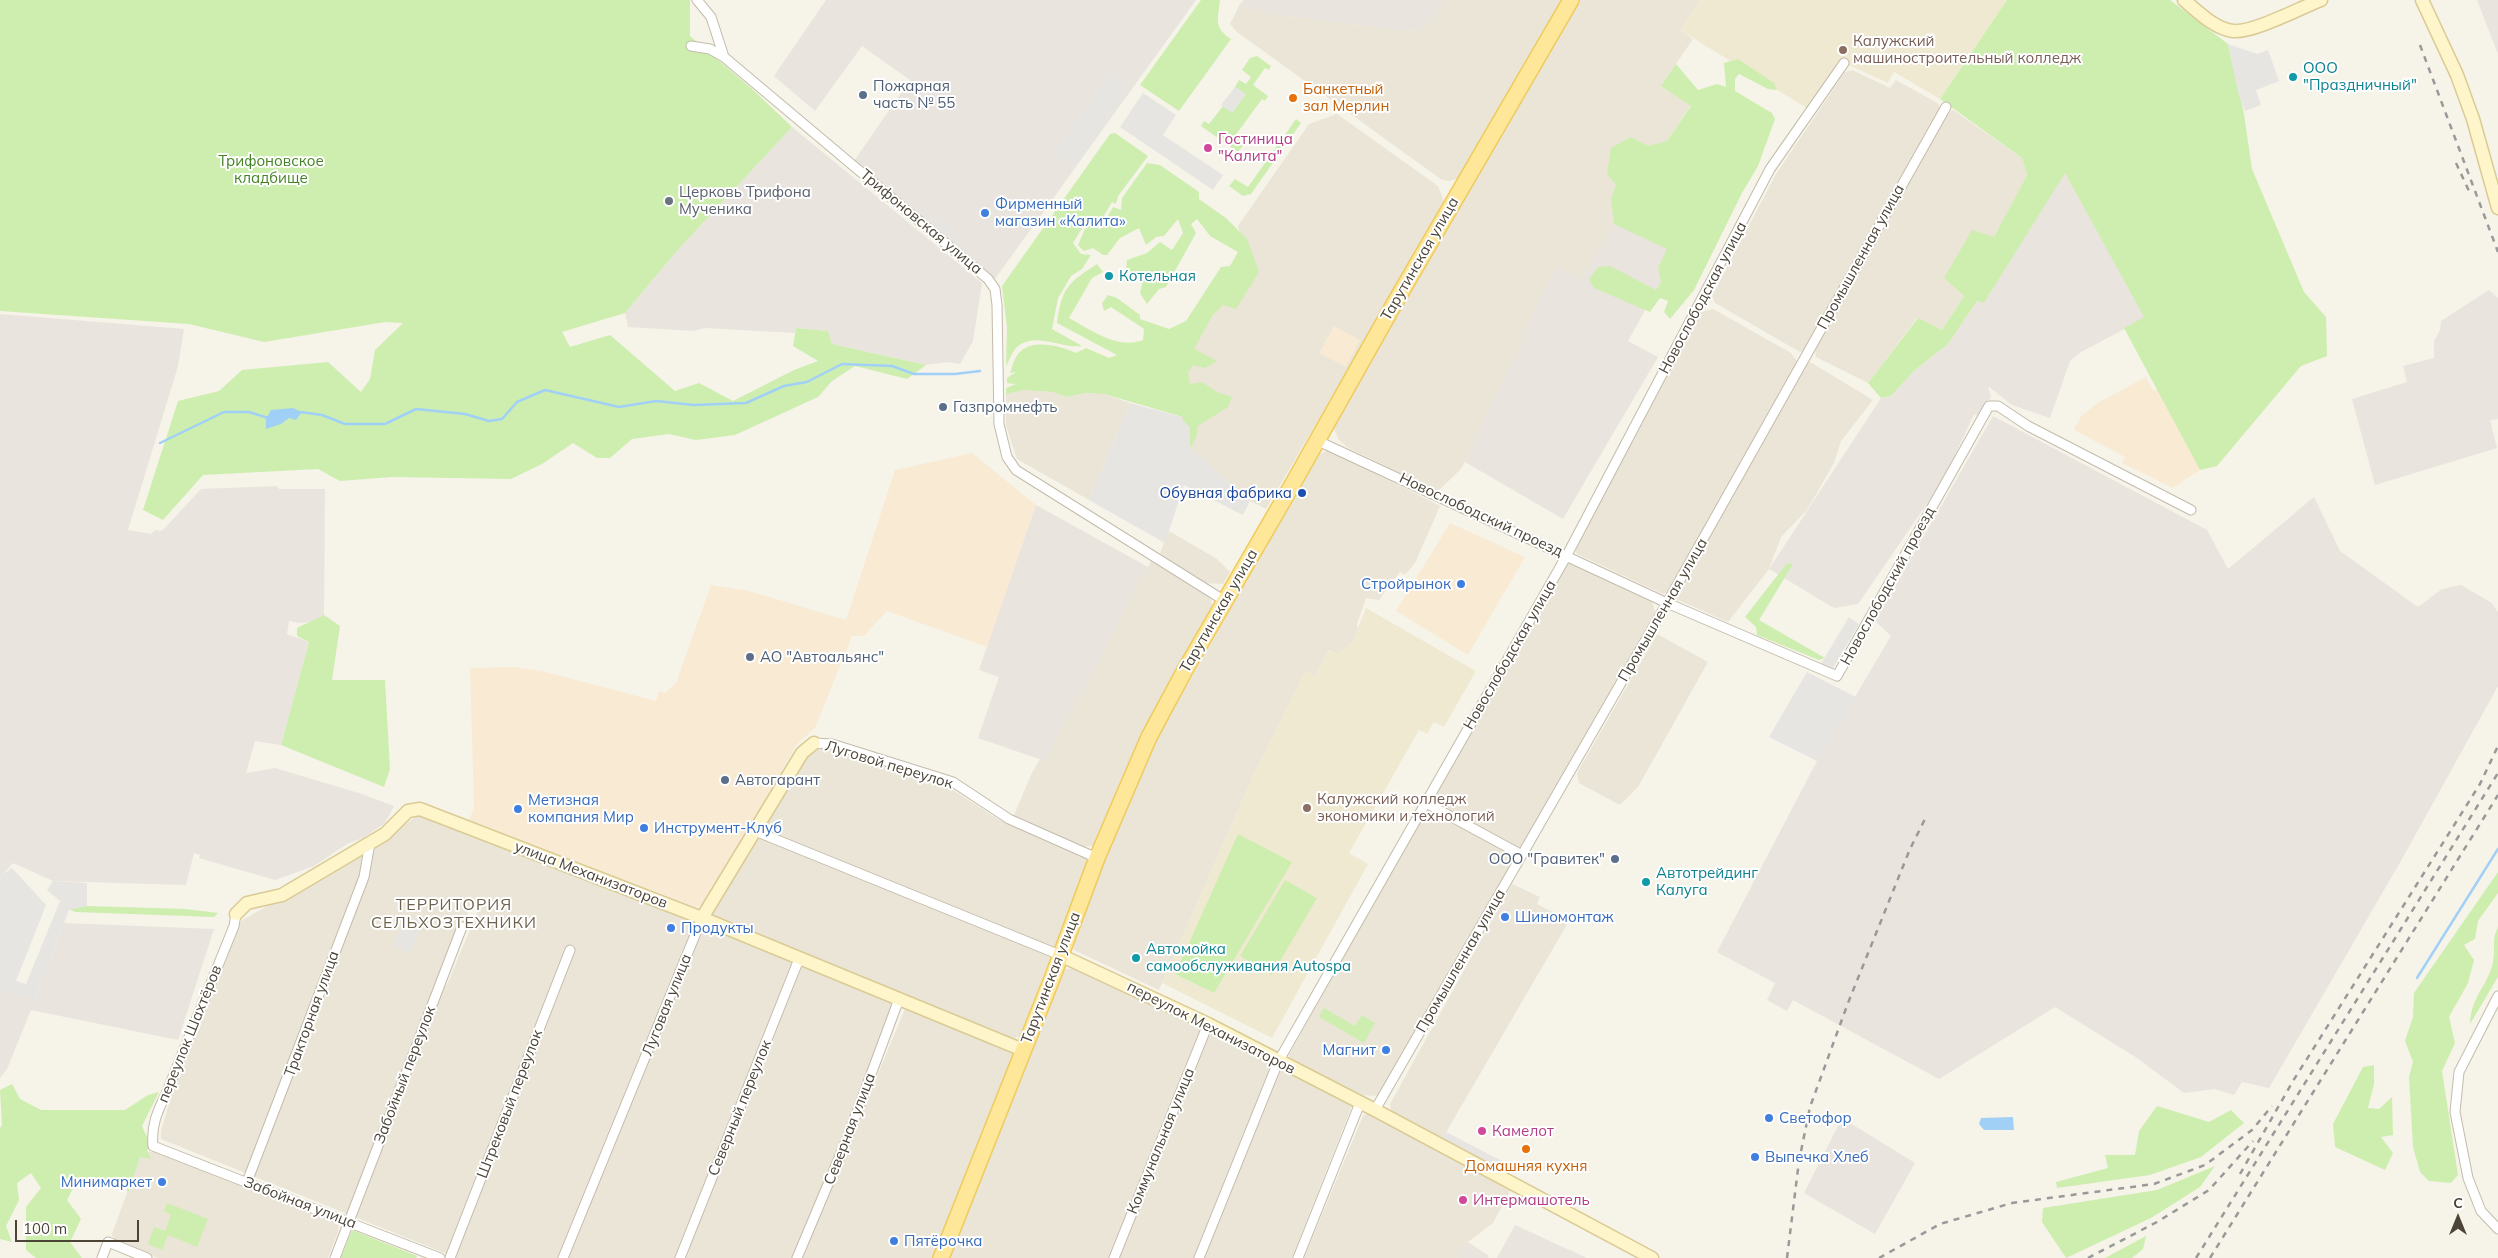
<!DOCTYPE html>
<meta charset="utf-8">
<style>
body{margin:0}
#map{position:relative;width:2498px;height:1258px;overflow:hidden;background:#f6f3e9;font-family:Mulish,sans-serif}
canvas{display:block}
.north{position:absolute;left:2433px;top:1193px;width:50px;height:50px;-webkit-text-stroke:4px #fff;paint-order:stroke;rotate:0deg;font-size:14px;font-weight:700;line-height:20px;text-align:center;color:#4b4437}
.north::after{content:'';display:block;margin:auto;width:18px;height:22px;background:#4b4437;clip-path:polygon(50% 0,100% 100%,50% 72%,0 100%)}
.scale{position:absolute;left:15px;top:1220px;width:124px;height:22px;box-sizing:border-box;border:2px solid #4b4437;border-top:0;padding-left:6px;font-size:15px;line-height:18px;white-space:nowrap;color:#4b4437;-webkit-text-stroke:4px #fff;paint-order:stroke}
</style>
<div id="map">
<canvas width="2498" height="1258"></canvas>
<div class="north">С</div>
<div class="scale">100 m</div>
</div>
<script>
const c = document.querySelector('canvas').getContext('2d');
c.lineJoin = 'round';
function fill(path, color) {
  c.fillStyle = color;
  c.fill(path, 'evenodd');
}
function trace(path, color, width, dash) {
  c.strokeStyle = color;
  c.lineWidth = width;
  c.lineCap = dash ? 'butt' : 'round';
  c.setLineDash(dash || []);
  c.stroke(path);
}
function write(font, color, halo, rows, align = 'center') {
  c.font = font + ' Mulish,sans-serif';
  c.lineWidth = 4;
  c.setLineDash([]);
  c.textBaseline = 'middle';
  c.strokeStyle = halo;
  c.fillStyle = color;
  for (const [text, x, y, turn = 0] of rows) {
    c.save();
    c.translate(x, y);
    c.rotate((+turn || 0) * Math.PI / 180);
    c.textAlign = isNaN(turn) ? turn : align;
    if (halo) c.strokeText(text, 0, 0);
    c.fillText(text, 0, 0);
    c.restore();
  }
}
const residential = new Path2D(`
 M1448,0H1562L1460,178L1449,181L1442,180L1237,32L1230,24L1240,4L1248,9L1277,15L1415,32L1424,28Z
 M1579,0H1700L1680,30L1693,39L1661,86L1691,105L1624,206L1582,279L1556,266L1465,462L1460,470L1438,491L1348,448L1338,439L1334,428L1336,419Z
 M1852,70L1890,88L1896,80L1939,104L1940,110L1806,350L1800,352L1715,303L1712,296L1776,174L1845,72Z
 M1953,110L2022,158L2027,175L1994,237L1944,278L1964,296L1942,330L1917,318L1868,383L1816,357L1815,349L1946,115Z
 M1337,114L1438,186L1445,204L1266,509L1250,501L1190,448V427L1178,416L1177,375L1248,258L1238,226L1309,124Z
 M1713,309L1791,353L1798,363L1671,591L1663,594L1577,554L1575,549L1701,312Z
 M1810,362L1873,400L1841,441L1834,463L1807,510L1781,537L1769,569L1728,622L1676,599L1675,594L1806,364Z
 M1024,390L1052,392L1067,397L1086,393L1104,394L1130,403L1089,500L1017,459L1006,426V394Z
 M1329,450L1440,506L1415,563L1405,575L1400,572L1379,600L1366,598L1357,624L1358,630L1352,643L1337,654L1329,650L1315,676L1306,672L1255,772L1159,990L1074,950L1072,943L1106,857L1156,739L1320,454Z
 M1169,531L1217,559L1230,572L1223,584L1203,583L1160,553Z
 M1151,561L1210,598L1214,608L1156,709L1124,773L1095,845L1084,847L1016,818L1014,815L1031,775L1040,759L1045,760Z
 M1573,562L1652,601L1655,612L1428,1016L1379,1096L1357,1095L1289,1059V1055L1562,567L1566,563Z
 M1657,634L1708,662L1638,787L1620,805L1579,783L1577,773Z
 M829,748L947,786L999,820L1072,849L1089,859L1059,944L1054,949L769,834L764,827L806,756L815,749Z
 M419,814L694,920L695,924L559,1258H457L161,1139V1131L173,1090L241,921L387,838ZM471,905L479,908L447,985L440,983Z
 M758,836L1052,954L1020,1036L1010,1040L714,920L712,913Z
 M1512,884L1540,897L1537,904L1569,921L1441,1141L1391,1113L1390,1104Z
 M707,925L792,960L793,966L675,1258H566L703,927Z
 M806,965L897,1003L899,1007L793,1258H685L801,968Z
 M1076,968L1202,1028L1112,1258H950L1065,969Z
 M909,1008L1011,1050L1014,1058L935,1258H801L905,1009Z
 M1208,1032L1271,1064L1272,1066L1197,1258H1116Z
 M1281,1070L1350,1103L1352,1106L1292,1258H1204L1278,1072Z
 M1370,1112L1512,1187L1493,1223L1468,1242L1457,1258H1304L1363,1116Z
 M142,1151L155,1152L339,1225L338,1232L328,1258H158L114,1241L112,1234Z`);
const commercial = new Path2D(`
 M1334,326L1360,340L1346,367L1319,353Z
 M2146,377L2154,391L2158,389L2200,470L2173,488L2122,463L2125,457L2074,430L2081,416L2099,402Z
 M972,453L1036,505L987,647L887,611L864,636H852L815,728L797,744L707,903L695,907L469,820L474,808L470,668L514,667L542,671L656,701L659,691L665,693L676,683L711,585L749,591L846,620L895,470Z
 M1450,523L1525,557L1468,655L1396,611Z`);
const industrial = new Path2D(`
 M826,0H1196L995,279L854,161L910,80L862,46L815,111L774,76Z
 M1244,0H1448L1424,28L1415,32L1277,15L1248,9L1240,4Z
 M2477,0H2498V54Z
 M792,127L982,283L973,341L960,364L947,362L926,365L832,344L828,331L796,328L795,333L705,328L694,331L628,327L625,313L676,252Z
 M2065,172L2145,318L2081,352L2070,361L2050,418L2012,405L1988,386L1991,397L1977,416L1974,414L1944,479L1858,604L1834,608L1769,569L1881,398L1891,396L1915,370L1948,344L1977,301L1984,303Z
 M1624,206L1684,240L1628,341L1658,357L1563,519L1465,462L1556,266L1582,279Z
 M2489,290L2498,298V419L2490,420L2497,448L2375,485L2352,399L2407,382L2403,366L2434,358V341L2440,330L2441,321Z
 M0,314L184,329L178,366L128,530L151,534L155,530L162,531L201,489L277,486L279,489H325L324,615L315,621L301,623L289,621L287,634L309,642L281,745L255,741L246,773L275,768L362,794L394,806L385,823L363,838L347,844L314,866L275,880L199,858L200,855L194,853L186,885L53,881L13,863L3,874L0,881Z
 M1993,416L2207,530L2228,569L2314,497L2340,551L2418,607L2442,589L2461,585L2492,603L2498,612V686L2402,859L2269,1088L2242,1082L2234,1095L2215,1089L2184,1093L2137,1058L2055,1007L1939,1079L1793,1000L1787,1011L1767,1000L1775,983L1717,952L1817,761L1891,636L1875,621Z
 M1036,505L1148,567L1045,761L978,738L999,677L979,670Z
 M64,923L214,929L178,1040L31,1010L7,1069L0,1078V988L34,1001Z
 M1842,1118L1915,1163L1875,1234L1804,1193Z
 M1515,1225L1587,1258H1497Z
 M1468,1242L1489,1256L1488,1258H1457Z`);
const education = new Path2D(`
 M1700,0H2007L1940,99L1894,72L1888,83L1840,61L1808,109L1680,30Z
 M1366,608L1476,671L1444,727L1434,722L1427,734L1419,730L1349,853L1368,864L1272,1038L1162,983L1255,772L1305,671L1315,676L1329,650L1337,654L1352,643Z`);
const green = new Path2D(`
 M0,0H690V36L751,88L792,127L676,252L625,313L562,332L570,347L610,335L675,391L699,383L733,401L794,370L818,361L793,346L796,328L828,331L832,344L926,365L907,379L855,366L832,381L818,397L735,435L696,440L669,434L632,439L610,458H597L573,443L542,464L511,479L392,477L340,481L318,469L203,475L163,520L143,510L178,401L219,391L242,370L328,362L361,392L370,379L375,350L403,323L385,322L264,342L189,324L0,311Z
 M1201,0H1220C1218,19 1213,27 1231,39L1179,111L1140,85Z
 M2007,0H2170L2228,44L2244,114L2252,169L2304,292L2326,317L2327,356L2301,366L2217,466L2200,470L2124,328L2144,317L2065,173L1984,303L1977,301L1948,344L1915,370L1891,396L1881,398L1868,383L1918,318L1942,330L1964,296L1944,278L1972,230L1994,237L2027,175L2022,158L1940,99Z
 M1257,56L1271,66L1269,70L1265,68L1253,85L1268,96L1265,101L1262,99L1235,136L1245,143L1238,152L1201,126L1204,121L1209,124L1223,106L1233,112L1245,94L1235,87L1239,80L1246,84L1251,77L1242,70L1250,58Z
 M1738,59L1774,83L1777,90L1768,89L1739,74L1735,79V91L1772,113L1775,119L1758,166L1742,193L1694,290L1670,319L1664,312L1668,301L1660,298L1650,312L1594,288L1589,279L1598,267L1610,266L1656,290L1661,282L1658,268L1667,249L1614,224L1611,199L1616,185L1607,174L1611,148L1631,137L1648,146L1667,141L1691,106L1661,86L1676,64L1698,90L1717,84L1726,87L1724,63Z
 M1296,119L1301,123L1251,194L1243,196L1229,186L1235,179L1248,187Z
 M1115,133L1148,156L1118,196L1116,204L1112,202L1100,222H1086L1073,243L1081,254L1091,255L1082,269L1071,276L1058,298L1052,329L1082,346C1061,349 1034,330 1016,348C1012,352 1009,361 1006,366L1007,327L1002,286L1110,134Z
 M1147,163L1160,165L1199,192V199L1226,218L1247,239L1259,272L1236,309L1223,305L1213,315L1194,349L1217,361L1205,368L1193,365L1188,372L1190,384L1202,382L1217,392L1232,397L1228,407L1198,426L1196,438L1190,448L1181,435L1183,417L1104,394L1086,393L1067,397L1052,392L1024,390L1006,394V388L1016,384L1007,383V378L1016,372L1010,373C1013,365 1014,357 1021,351C1034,339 1062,346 1076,353L1086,348L1109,358L1117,355L1057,323C1062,287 1068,283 1097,264L1103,272L1092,278L1069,318C1091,330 1118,350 1143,340L1144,329L1111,307L1104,311L1102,303L1108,295L1117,298L1140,315V319L1169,329L1186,321L1221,267L1230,266L1238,252L1210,236L1197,219L1191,224L1196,233L1166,287L1159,289L1147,304L1140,293L1143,279L1126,271L1127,260L1147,253L1160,242L1172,250L1183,233L1178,219L1164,236L1156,237L1146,245L1139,228L1120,238L1107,255H1103L1093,248L1084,251L1078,245L1087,224L1096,225L1100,230L1113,207L1121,210L1122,198Z
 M1787,563L1793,564L1759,620L1825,658L1819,660L1757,635L1756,627L1745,617Z
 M324,615L340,626L332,680H385L390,769L384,787L281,745L309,642L297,636V628Z
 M1238,834L1292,862L1214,993L1175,974Z
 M2498,872V893L2478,921L2475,939L2464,945L2474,960L2468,983L2449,1017L2455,1043L2442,1071L2458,1175L2451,1183L2429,1181L2420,1172L2413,1147L2409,1077L2413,1062L2405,1041L2413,1017L2414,993Z
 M1285,880L1317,898L1272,975L1240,956Z
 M87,906L186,909L218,913L214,917L75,912L69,909Z
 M2498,927V977L2470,1024C2471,996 2489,984 2493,962C2496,947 2491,941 2498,927Z
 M1324,1008L1355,1026L1362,1015L1375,1023L1364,1043L1319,1017Z
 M2374,1065V1084L2368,1108L2379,1109L2392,1097L2393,1135L2381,1137L2393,1153L2385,1170L2335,1147L2333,1124L2363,1067Z
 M12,1084L20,1099L41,1110H125L148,1095L159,1092L142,1126L151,1146L147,1151L151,1159L140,1157L128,1193L125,1181L112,1185L77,1181L67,1200L81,1219L70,1242L82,1258H36L26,1250V1207L41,1188L31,1173L17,1183L19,1200L6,1226L12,1242L0,1239V1128L2,1125L0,1090Z
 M2157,1106L2209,1122L2231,1110L2244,1123L2201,1157L2150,1175L2057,1188L2056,1182L2108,1168L2105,1155H2135L2139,1131Z
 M2215,1166L2200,1187L2151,1218L2066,1258L2042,1222L2043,1208L2157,1190Z
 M167,1203L208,1219L197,1247L168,1235L162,1250L148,1244L154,1227L165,1231L171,1215L164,1211Z
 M352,1230L417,1256L416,1258H341Z
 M2146,1236L2143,1249L2132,1258H2105Z`);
const parking = new Path2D(`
 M2228,44L2257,54L2268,50L2279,81L2256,90L2261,105L2245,111L2239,96Z
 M1110,74L1131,89L1074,167L1054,152Z
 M1235,87L1246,94L1232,113L1221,105Z
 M1143,93L1176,115L1163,135L1223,175L1213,190L1120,127Z
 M928,210L966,243L962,247L924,215Z
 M1130,403L1178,416L1190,427V448L1250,501L1243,515L1184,485L1165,543L1089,500Z
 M1849,617L1859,624L1832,670L1821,664Z
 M1807,672L1856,697L1817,761L1769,737Z
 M12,868L46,905L16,981L26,984L60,901L47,890L53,881L87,883V906L69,910L34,1001L0,988V881L3,874Z
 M406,915L423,921L410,953L393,946Z
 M1446,1132L1502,1161L1497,1170L1441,1141Z`);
const water = new Path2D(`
 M293,408L302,412L296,420L289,418L281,424L266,429V419L271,410Z
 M2013,1117L2014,1130H1984L1979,1124L1981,1118Z`);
const stream = new Path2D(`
 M300,412L322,415L345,424H385L416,409L465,414L489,421L502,419L517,402L545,390L619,407L656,401L694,405L746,403L784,386L807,382L842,364L892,366L914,374H955L980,371
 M160,443L224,412H249L268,418
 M2417,978L2498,849`);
const street = new Path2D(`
 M697,0L711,17L724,57
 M691,46L710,49L724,57L988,279L995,289L997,305L999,424L1007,457L1016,470L1225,601
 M1318,441L1667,603L1837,676L1989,406H1998L2028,426L2191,510
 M814,743L832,744L953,782L1009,819L1097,858
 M1426,803L1522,855
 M755,831L1060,955
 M236,914L234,926L166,1094C157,1112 151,1126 153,1146L440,1258
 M2498,996L2459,1072L2455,1112L2468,1178L2481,1211L2498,1229
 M1375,1110L1667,603L1946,107
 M247,1182L364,877L370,843
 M102,1258L108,1242L147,1258
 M335,1258L462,927
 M450,1258L570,950
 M563,1258L702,918
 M680,1258L799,959
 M797,1258L847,1139L899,999
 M1114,1258L1208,1024
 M1199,1258L1278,1062L1567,555L1770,169L1844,63
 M1298,1258L1360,1103`);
const secondary = new Path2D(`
 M2184,0C2197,11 2215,29 2233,31C2253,33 2300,8 2321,0
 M2422,0L2457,75L2473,119L2498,208
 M236,914L247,903L282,895L385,834L408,811L420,809L702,918L1023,1050
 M702,918L802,753L814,743
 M1060,955L1208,1024L1375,1110L1652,1258`);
const primary = new Path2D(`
 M941,1258L1053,976L1097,858L1149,737L1185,670L1291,487L1397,299L1571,0`);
const rail = new Path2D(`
 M2420,45L2498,252
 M2456,163L2469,191
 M2240,1174L2293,1081L2480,784L2498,746
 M1787,1258L1799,1161L1810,1107L1848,1003L1910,849L1927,815
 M1879,1258L1940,1224L2012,1203L2154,1184L2205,1165L2252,1130L2272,1106
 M2088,1258L2157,1222L2209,1190L2253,1141
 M2196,1258L2498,773
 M2210,1258L2498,795`);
const markers = [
 [1843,50,5,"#8d6e63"],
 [2293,77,5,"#0f9aa8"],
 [863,95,5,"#5c6f8a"],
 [1293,98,5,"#e8710a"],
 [1208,148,5,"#d1479c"],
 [669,201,5,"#6b7280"],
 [985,213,5,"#3f7fe0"],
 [1109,276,5,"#0f9aa8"],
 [943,407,5,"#5c6f8a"],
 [1302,493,5,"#1a4fb4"],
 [1461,584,5,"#3f7fe0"],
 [750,657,5,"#5c6f8a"],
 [725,780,5,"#5c6f8a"],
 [1307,808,5,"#8d6e63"],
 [518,809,5,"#3f7fe0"],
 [644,828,5,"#3f7fe0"],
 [1615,859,5,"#5c6f8a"],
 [1646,882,5,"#0f9aa8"],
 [1505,917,5,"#3f7fe0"],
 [671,928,5,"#3f7fe0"],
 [1136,958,5,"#0f9aa8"],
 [1386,1050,5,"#3f7fe0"],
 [1769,1118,5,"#3f7fe0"],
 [1482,1131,5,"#d1479c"],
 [1526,1149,5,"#e8710a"],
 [1755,1157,5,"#3f7fe0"],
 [162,1182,5,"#3f7fe0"],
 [1463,1200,5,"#d1479c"],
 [894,1241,5,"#3f7fe0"]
];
const educationNames = [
 ["Калужский",1853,41],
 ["машиностроительный колледж",1853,58],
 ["Калужский колледж",1317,799],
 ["экономики и технологий",1317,816]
];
const cultureNames = [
 ["ООО",2303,68],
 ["\"Праздничный\"",2303,85],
 ["Котельная",1119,276],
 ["Автотрейдинг",1656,873],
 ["Калуга",1656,890],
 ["Автомойка",1146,949],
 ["самообслуживания Autospa",1146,966]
];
const serviceNames = [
 ["Пожарная",873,86],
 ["часть № 55",873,103],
 ["Газпромнефть",953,407],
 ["АО \"Автоальянс\"",760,657],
 ["Автогарант",735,780],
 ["ООО \"Гравитек\"",1605,859,"right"]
];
const foodNames = [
 ["Банкетный",1303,89],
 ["зал Мерлин",1303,106],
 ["Домашняя кухня",1526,1166,"center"]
];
const hotelNames = [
 ["Гостиница",1218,139],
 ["\"Калита\"",1218,156],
 ["Камелот",1492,1131],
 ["Интермашотель",1473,1200]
];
const parkNames = [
 ["Трифоновское",271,161],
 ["кладбище",271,178]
];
const worshipNames = [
 ["Церковь Трифона",679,192],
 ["Мученика",679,209]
];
const shopNames = [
 ["Фирменный",995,204],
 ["магазин «Калита»",995,221],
 ["Стройрынок",1451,584,"right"],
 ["Метизная",528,800],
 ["компания Мир",528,817],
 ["Инструмент-Клуб",654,828],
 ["Шиномонтаж",1515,917],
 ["Продукты",681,928],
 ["Магнит",1376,1050,"right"],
 ["Светофор",1779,1118],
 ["Выпечка Хлеб",1765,1157],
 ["Минимаркет",152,1182,"right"],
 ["Пятёрочка",904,1241]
];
const streetNames = [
 ["Трифоновская улица",921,222,40],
 ["Промышленная улица",1861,257,-61],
 ["Тарутинская улица",1420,259,-60],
 ["Новослободская улица",1703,298,-62],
 ["Новослободский проезд",1481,515,25],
 ["Новослободский проезд",1888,586,-61],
 ["Промышленная улица",1663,610,-60],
 ["Тарутинская улица",1219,611,-60],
 ["Новослободская улица",1510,655,-60],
 ["Луговой переулок",889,765,17],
 ["улица Механизаторов",591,875,21],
 ["Промышленная улица",1461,961,-60],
 ["Тарутинская улица",1051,978,-69],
 ["Луговая улица",667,1005,-68],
 ["Тракторная улица",312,1014,-70],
 ["переулок Механизаторов",1211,1028,27],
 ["переулок Шахтёров",190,1034,-68],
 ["Забойный переулок",405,1075,-69],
 ["Штрековый переулок",510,1104,-69],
 ["Северный переулок",740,1108,-68],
 ["Северная улица",850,1129,-69],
 ["Коммунальная улица",1161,1141,-68],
 ["Забойная улица",300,1203,21]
];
const transitNames = [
 ["Обувная фабрика",1292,493]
];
const neighbourhoodNames = [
 ["ТЕРРИТОРИЯ",454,905],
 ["СЕЛЬХОЗТЕХНИКИ",454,923]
];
fill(residential, '#eae5d7');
fill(commercial, '#f9ebd3');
fill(industrial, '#e9e4de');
fill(education, '#f0e9d2');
fill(green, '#ceeeaf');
fill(parking, '#e7e5e1');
fill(water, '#a1d0f7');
trace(stream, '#a1d0f7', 2.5);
trace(street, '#c3bcab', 11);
trace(secondary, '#dacb95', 15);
trace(primary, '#efcb5e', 18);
trace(street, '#fff', 9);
trace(secondary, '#fff5ca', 12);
trace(primary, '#ffe799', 15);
trace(rail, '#999', 2.5, [6, 6]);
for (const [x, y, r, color] of markers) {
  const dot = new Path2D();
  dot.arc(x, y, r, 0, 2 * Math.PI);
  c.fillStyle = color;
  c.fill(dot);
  trace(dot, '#fff', 2);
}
write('15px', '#785e54', '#fff', educationNames, 'left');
write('15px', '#0d838f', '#fff', cultureNames, 'left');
write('15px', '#4e5e75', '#fff', serviceNames, 'left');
write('15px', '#c56008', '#fff', foodNames, 'left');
write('15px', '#b23c85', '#fff', hotelNames, 'left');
write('15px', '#438323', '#fff', parkNames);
write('15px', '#5b616d', '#fff', worshipNames, 'left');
write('15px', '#366cbe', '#fff', shopNames, 'left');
write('15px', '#4b4437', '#fff', streetNames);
write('15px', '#164399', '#fff', transitNames, 'right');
c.letterSpacing = '1px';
write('16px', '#6f634d', '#fff', neighbourhoodNames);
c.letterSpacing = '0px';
</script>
